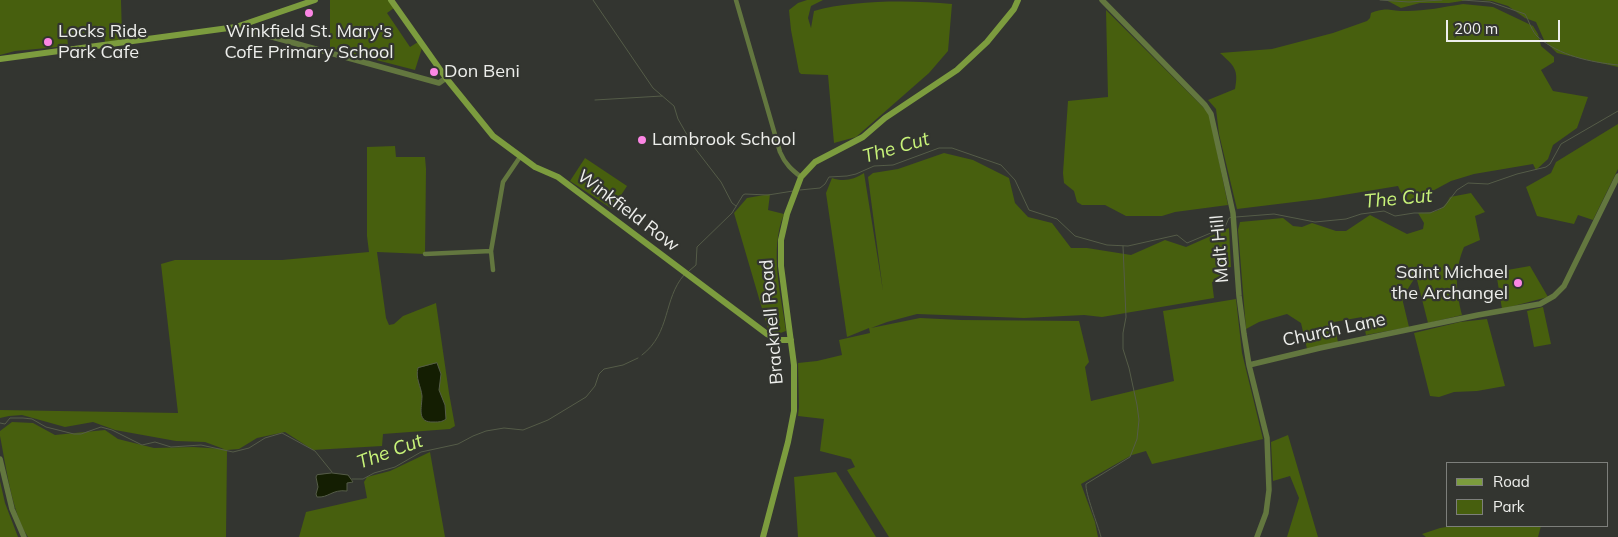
<!DOCTYPE html>
<style>
body{margin:0}
#map{position:relative;width:1618px;height:537px;overflow:hidden;background:#333530;font-family:Mulish,sans-serif}
canvas{display:block}
.legend{position:absolute;left:1446px;top:462px;width:162px;height:65px;box-sizing:border-box;background:#333530;border:1px solid #7d7f7b;margin:0;padding:6px 9px;list-style:none;font-size:15px;color:#edeeeb}
.legend li{display:flex;align-items:center;gap:10px;height:25px}
.legend b{width:25px;border:1px solid #7d7f7b}
.scale{position:absolute;left:1446px;top:20px;width:114px;height:22px;box-sizing:border-box;border:2px solid #edeeeb;border-top:0;padding-left:6px;font-size:15px;line-height:18px;white-space:nowrap;color:#edeeeb;-webkit-text-stroke:4px #333530;paint-order:stroke}
</style>
<div id="map">
<canvas width="1618" height="537"></canvas>
<ul class="legend">
<li><b style="height:6px;background:#7c9c3e"></b>Road</li>
<li><b style="height:14px;background:#475f0e"></b>Park</li>
</ul>
<div class="scale">200 m</div>
</div>
<script>
const c = document.querySelector('canvas').getContext('2d');
c.lineJoin = 'round';
function fill(path, color) {
  c.fillStyle = color;
  c.fill(path, 'evenodd');
}
function trace(path, color, width, dash) {
  c.strokeStyle = color;
  c.lineWidth = width;
  c.lineCap = dash ? 'butt' : 'round';
  c.setLineDash(dash || []);
  c.stroke(path);
}
function write(font, color, halo, rows, align = 'center') {
  c.font = font + ' Mulish,sans-serif';
  c.lineWidth = 4.5;
  c.setLineDash([]);
  c.textBaseline = 'middle';
  c.strokeStyle = halo;
  c.fillStyle = color;
  for (const [text, x, y, turn = 0] of rows) {
    c.save();
    c.translate(x, y);
    c.rotate((+turn || 0) * Math.PI / 180);
    c.textAlign = isNaN(turn) ? turn : align;
    if (halo) c.strokeText(text, 0, 0);
    c.fillText(text, 0, 0);
    c.restore();
  }
}
const green = new Path2D(`
 M0,0H121L122,37L119,40L105,42L104,30L67,35L68,46L15,51L0,55Z
 M330,0H389L394,8L387,13L410,47L418,42L422,48L415,70L330,48Z
 M807,0H823L811,6L808,18L811,28L814,11C852,0 911,0 952,4L948,51L929,73L856,137L834,143L828,75L801,74L799,72L791,30L789,10L798,3Z
 M1386,0H1468L1449,3H1420L1401,8Z
 M1480,0H1618V67L1557,53L1544,40L1536,22L1525,18L1508,6L1492,1Z
 M1463,4L1493,7L1533,26L1538,34L1541,46L1554,57V62L1541,70L1553,91L1588,97L1577,128L1553,145L1548,159L1536,170L1533,164L1474,174L1451,181L1414,201L1404,199L1398,186L1319,199L1237,209L1219,134L1216,109L1208,100L1235,89C1239,69 1234,66 1220,53L1272,49L1333,33L1367,21L1370,18L1371,13C1389,6 1390,12 1407,11C1425,11 1444,7 1463,4Z
 M1106,10L1209,113L1228,205L1175,212L1162,216H1126L1105,205H1082L1077,202L1074,191L1064,183L1063,173L1068,101L1108,97Z
 M1618,124V169L1593,220L1578,215L1574,224L1537,216L1526,187L1551,173L1556,162Z
 M395,146L396,157H425L426,169L425,254L377,252L386,318L389,325L394,324L403,316L436,303L449,393L455,426L450,429L383,434L382,446L313,450L285,432L257,438L239,449L227,450L226,537H28C12,513 6,466 0,436V431L12,422L33,423L55,435L105,430L118,439L154,448L193,447L224,449L205,442L176,441L115,430L93,422L65,427L22,415L9,416L0,418V410L178,413L161,264L175,260H282L369,252L367,236V147Z
 M944,153L973,160L1009,178L1015,203L1028,217L1052,223L1071,248H1087L1131,255L1165,240L1186,247L1229,228L1231,267L1226,268V280L1212,282L1214,298L1102,317L1084,315L1024,318L917,314L887,322L871,328L920,318L961,320L1079,321L1089,362L1085,367L1091,401L1174,381L1163,311L1236,299L1242,353L1263,439L1152,464L1146,451L1132,455L1081,484L1095,522L1098,537H889L847,470L855,467L851,459L820,451L824,419L798,416L799,407L798,363L817,361L842,355L839,340L870,333L869,328L847,337L826,193L832,178C843,182 854,180 864,173L883,291L868,177L873,173L898,169Z
 M585,158L627,186L612,209L570,181Z
 M1471,193L1485,212L1475,216L1480,240L1464,247C1454,271 1456,291 1462,315L1428,323L1416,276L1402,298L1409,327L1366,335L1362,317L1334,322L1338,342L1307,349L1301,323L1287,314L1259,322L1246,329L1238,230L1240,222L1283,218L1293,226L1302,227L1312,223L1336,231H1346L1370,215L1407,234L1423,229L1424,223L1418,213C1434,212 1442,213 1450,197Z
 M770,194L768,210L784,214C769,251 781,293 786,331L775,335L768,329L734,213L747,198Z
 M1530,266L1548,297L1502,309L1496,272Z
 M1543,307L1551,344L1534,347L1527,311Z
 M1487,319L1505,386L1477,391L1454,392L1439,397L1430,396L1414,333L1460,322Z
 M1288,435L1318,537H1287L1299,498L1290,476L1273,481L1271,442Z
 M430,452L445,537H299L306,512L367,498L364,482L367,477L390,471Z
 M836,472L876,537H798L794,477Z
 M0,481L5,503L18,537H0Z
 M1453,526H1541L1538,537H1426L1422,534L1440,528Z`);
const water = new Path2D(`
 M437,363L441,374L439,390L445,405L446,419C442,422 439,422 434,422C416,423 422,408 422,396C421,386 415,378 418,368Z
 M332,473L348,475L353,482L347,483V491C332,489 329,498 317,497L316,494L318,487L316,477L317,475Z`);
const stream = new Path2D(`
 M593,0L653,88L674,106L678,119L694,147L721,182L732,203L736,206
 M1380,0L1409,2L1442,0
 M1462,0L1490,2L1525,14C1529,21 1532,32 1538,37C1560,56 1590,62 1618,65
 M595,100L662,96
 M800,190L820,188L825,184L829,177L847,176L856,174L874,166L893,165L939,148H952L1001,165L1015,180L1029,210L1057,219L1075,236L1107,245L1128,246L1177,235L1187,243L1225,227L1229,218L1232,217
 M1236,217L1274,214L1315,222L1346,219L1361,214L1384,211L1395,216L1414,213H1430L1444,207L1457,190L1468,183L1488,184L1517,174L1546,167L1550,164L1561,144L1618,111
 M689,271L696,265L697,247L732,213L743,195L745,194L768,195L793,191
 M642,355C671,333 663,299 684,275
 M0,423L5,424L10,418H23L32,419L46,427L74,434H81L101,427L112,430L142,445L155,442L171,447L201,445L233,452L249,448L265,438L282,433L315,451L332,472
 M352,479H363L374,473L395,467L421,452L458,444L473,436L486,431L504,428L523,430L548,420L586,397L595,386L599,374L604,369L623,365L638,358
 M1101,537C1098,525 1085,493 1086,484L1130,457L1137,439L1139,420L1137,405L1129,368L1123,349V333L1126,317L1123,246`);
const minor = new Path2D(`
 M736,0L780,152C785,164 792,170 801,177
 M425,254L491,251
 M493,270L491,251L503,182L520,157`);
const tertiary = new Path2D(`
 M1102,0L1205,105L1211,114L1233,213L1239,296L1244,334L1249,365L1267,438L1269,490L1266,513L1257,537
 M236,27L439,83L446,78
 M1249,365L1320,348L1478,315L1540,304L1554,296L1564,286L1618,176
 M0,459L12,509L24,537`);
const secondary = new Path2D(`
 M391,0L446,78L493,136L535,167L558,177L767,334L779,340H791
 M0,59L236,27L315,0
 M763,537L788,442L794,411V365L781,266V240L787,214L801,177L815,162L863,137L885,118L957,70L987,42L1014,9L1018,0`);
const markers = [
 [309,13,5,"#fc86e4"],
 [48,42,5,"#fc86e4"],
 [434,72,5,"#fc86e4"],
 [642,140,5,"#fc86e4"],
 [1518,283,5,"#fc86e4"]
];
const poiNames = [
 ["Locks Ride",58,32],
 ["Park Cafe",58,53],
 ["Winkfield St. Mary's",309,32,"center"],
 ["CofE Primary School",309,53,"center"],
 ["Don Beni",444,72],
 ["Lambrook School",652,140],
 ["Saint Michael",1508,273,"right"],
 ["the Archangel",1508,294,"right"]
];
const streetNames = [
 ["Winkfield Row",628,211,37],
 ["Malt Hill",1220,249,-95],
 ["Bracknell Road",772,322,-95],
 ["Church Lane",1334,330,-12]
];
const waterNames = [
 ["The Cut",896,148,-16],
 ["The Cut",1398,199,-5],
 ["The Cut",390,452,-20]
];
fill(green, '#475f0e');
fill(water, '#141e02');
trace(water, '#555c48', 1);
trace(stream, '#555c48', 1);
trace(minor, '#63773f', 4.5);
trace(tertiary, '#63773f', 5.5);
trace(secondary, '#7c9c3e', 6);
for (const [x, y, r, color] of markers) {
  const dot = new Path2D();
  dot.arc(x, y, r, 0, 2 * Math.PI);
  c.fillStyle = color;
  c.fill(dot);
  trace(dot, '#333530', 2);
}
write('18px', '#edeeeb', '#333530', poiNames, 'left');
write('18px', '#edeeeb', '#333530', streetNames);
write('italic 19px', '#c8f379', '#333530', waterNames);
</script>
